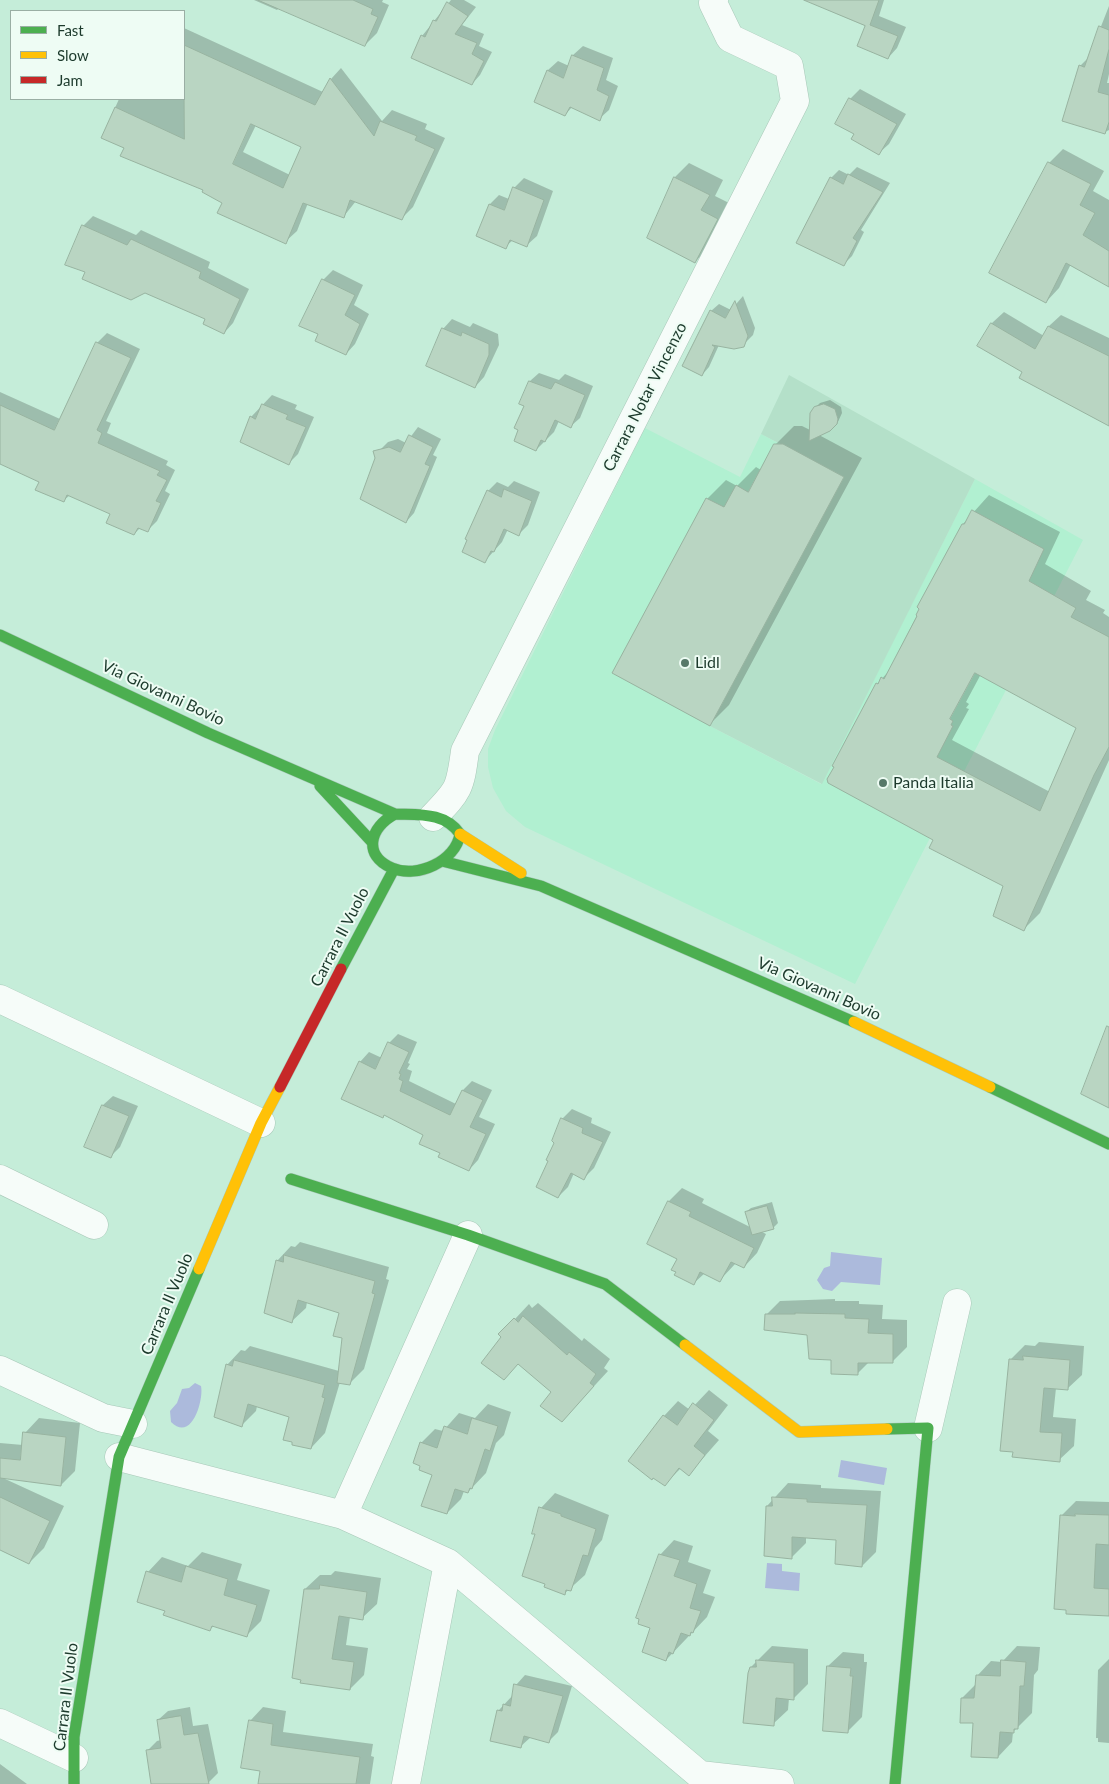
<!DOCTYPE html>
<style>
body{margin:0}
#map{position:relative;width:1109px;height:1784px;overflow:hidden;background:#c5edd9;font-family:Lato,sans-serif}
canvas{display:block}
.legend{position:absolute;left:10px;top:10px;width:175px;height:90px;box-sizing:border-box;background:#eefcf4;border:1px solid #9aaea4;margin:0;padding:6px 9px;list-style:none;font-size:15px;color:#1c3a2c}
.legend li{display:flex;align-items:center;gap:10px;height:25px}
.legend b{width:25px;border:1px solid #9aaea4}
</style>
<div id="map">
<canvas width="1109" height="1784"></canvas>
<ul class="legend">
<li><b style="height:6px;background:#4caf50"></b>Fast</li>
<li><b style="height:6px;background:#ffc107"></b>Slow</li>
<li><b style="height:6px;background:#c62828"></b>Jam</li>
</ul>
</div>
<script>
const c = document.querySelector('canvas').getContext('2d');
c.lineJoin = 'round';
function fill(path, color) {
  c.fillStyle = color;
  c.fill(path, 'evenodd');
}
function trace(path, color, width, dash) {
  c.strokeStyle = color;
  c.lineWidth = width;
  c.lineCap = dash ? 'butt' : 'round';
  c.setLineDash(dash || []);
  c.stroke(path);
}
function write(font, color, halo, rows, align = 'center') {
  c.font = font + ' Lato,sans-serif';
  c.lineWidth = 4;
  c.setLineDash([]);
  c.textBaseline = 'middle';
  c.strokeStyle = halo;
  c.fillStyle = color;
  for (const [text, x, y, turn = 0] of rows) {
    c.save();
    c.translate(x, y);
    c.rotate((+turn || 0) * Math.PI / 180);
    c.textAlign = isNaN(turn) ? turn : align;
    if (halo) c.strokeText(text, 0, 0);
    c.fillText(text, 0, 0);
    c.restore();
  }
}
const built = new Path2D(`
 M645,428L740,477L761,434L844,477L710,726L821,784L975,479L1083,540L855,984L525,827L506,811L493,788L488,767V749L495,730Z`);
const green = new Path2D(`
 M789,375L975,479L822,784L710,726L844,477L761,434Z`);
const water = new Path2D(`
 M831,1252L882,1258L880,1285L841,1282L832,1291L823,1289L817,1280L824,1268L830,1266Z
 M195,1383L201,1386C204,1399 192,1443 171,1422L170,1411L177,1403L182,1389L189,1388Z
 M841,1460L887,1468L884,1485L838,1477Z
 M767,1563L782,1564V1571L800,1573L799,1591L765,1588Z`);
const shadow = new Path2D(`
 M254,0H383L382,2L389,5L377,33L365,45L279,8L277,10Z
 M451,0H464L476,7L462,25L484,34L479,46L492,52L480,75L472,84L422,36Z
 M819,0H884L879,16L906,27L897,48L888,58L867,25Z
 M1109,6V74L1107,83H1109V130L1105,132L1080,66L1089,57Z
 M184,28L323,92L331,79L341,68L382,121L392,110L427,124L425,129L445,138L413,207L402,218L356,201L344,216L308,203L297,231L285,242L205,189L102,137L119,99H184ZM256,125L302,146L290,175L243,152Z
 M583,46L613,58L606,80L618,86L609,110L599,119L572,107L565,115L535,101L548,70L558,61L569,66L573,55Z
 M860,89L906,114L889,144L879,153L855,133L837,123L850,99Z
 M1063,149L1104,171L1093,191L1109,200V286L1071,264L1059,288L1046,302L1049,163Z
 M689,163L723,180L715,196L731,204L709,247L695,262L649,238L675,177Z
 M857,167L890,183L861,230L864,232L852,256L844,264L831,178L839,170L849,175Z
 M524,178L553,191L537,236L527,245L513,240L505,247L490,204L499,195L509,199L514,188Z
 M93,216L136,235L141,230L210,262L208,268L249,289L233,323L224,333L207,319L145,291L87,271L83,226Z
 M333,270L363,285L354,305L369,314L355,344L346,354L320,333L323,280Z
 M743,296L755,328L753,335L745,343L719,345L709,367L702,375L711,311L719,304L731,310Z
 M1004,312L1044,336L1049,326L1061,315L1109,338V425L979,345L992,323Z
 M452,319L470,327L473,323L498,334L499,345L484,377L475,387L443,329Z
 M107,333L140,349L106,421L111,423L107,433L168,461L166,465L175,470L165,491L170,494L157,521L148,530L140,528L134,534L112,514L70,495L63,501L40,481L0,463V392L60,419L97,343Z
 M539,373L559,380L565,374L593,386L580,418L571,426L559,421L554,432L536,450L526,406L521,403L530,381Z
 M272,395L297,405L295,409L314,417L298,454L288,464L251,417Z
 M830,400L841,407L842,413L837,424L819,435L862,458L729,705L710,724L707,499L726,480L737,486L756,467L761,470L775,445L794,426H802L810,430L815,408L820,403Z
 M418,427L441,439L433,455L437,457L414,513L406,522L380,450L388,442L398,439L406,443Z
 M514,481L540,492L528,525L519,534L508,529L502,542L485,561L467,538L488,491L497,482L508,487Z
 M989,495L1060,532L1045,564L1091,591L1086,600L1105,610L1103,613L1109,617V760L1040,913L1023,930L1005,886L935,839L833,766L877,684L889,671L963,524ZM981,674L1078,728L1050,792L952,740L969,709L966,708L969,704L966,702Z
 M398,1034L417,1042L408,1063L410,1064L407,1069L412,1071L409,1081L456,1104L463,1090L472,1081L492,1090L479,1117L495,1124L478,1160L469,1170L442,1153L360,1062L369,1052L382,1058L389,1043Z
 M113,1096L138,1106L120,1147L110,1157L103,1105Z
 M572,1109L592,1118L591,1123L611,1132L594,1168L584,1178L574,1173L568,1187L558,1197L556,1143L553,1141L562,1119Z
 M682,1188L704,1199L702,1203L750,1227L746,1212L751,1208L772,1202L778,1223L773,1228L760,1231L766,1234L757,1253L744,1267L736,1263L720,1280L705,1273L694,1283L679,1258L669,1201Z
 M300,1242L389,1267L386,1279L389,1280L364,1369L349,1384L340,1382L325,1433L311,1448L291,1416L257,1406L256,1411L241,1426L227,1365L241,1350L245,1351L250,1346L339,1371L344,1337L341,1312L307,1302L306,1308L291,1322L277,1261L291,1246L295,1247Z
 M835,1299V1301H859V1304L883,1305L882,1319L907,1320V1347L892,1362H869L857,1374L833,1359L808,1334L766,1315L780,1301Z
 M538,1303L582,1341L584,1338L610,1359L604,1368L608,1371L562,1421L553,1392L519,1363L504,1378L515,1319L529,1304L532,1308Z
 M1039,1342L1084,1346L1082,1375L1067,1389L1056,1388L1053,1417L1076,1419L1074,1446L1059,1460L1014,1456L1010,1360L1025,1345L1035,1346Z
 M709,1390L728,1405L708,1431L719,1440L689,1474L681,1468L664,1485L629,1461L664,1416L678,1401L690,1410Z
 M488,1404L511,1412L504,1435L496,1443L486,1473L468,1492L464,1491L461,1499L447,1513L421,1443L435,1429L443,1431L459,1413L475,1418Z
 M39,1418L80,1423L75,1471L61,1485L3,1478L64,1506L44,1548L29,1563L0,1549V1443L23,1445L25,1433Z
 M788,1483L821,1485V1488L881,1491L876,1552L862,1566L838,1539L806,1537V1543L791,1558L767,1506Z
 M555,1493L609,1515L602,1540L595,1548L585,1575L565,1593L541,1508Z
 M1076,1501L1109,1502V1614L1067,1612L1062,1515Z
 M674,1540L693,1546L688,1562L711,1570L703,1593L715,1597L707,1617L666,1660L651,1627L660,1555Z
 M202,1552L242,1564L237,1580L270,1590L261,1621L246,1636L214,1626L210,1629L167,1610L148,1572L162,1557L188,1566Z
 M335,1571L381,1578L377,1604L362,1618L350,1617L346,1645L368,1648L364,1675L350,1689L302,1679L305,1589L320,1575H331Z
 M772,1646L808,1649V1684L794,1698H789L788,1710L773,1724L751,1667Z
 M1017,1646L1040,1647L1038,1670L1034,1675L1032,1713L1013,1732L1012,1742L998,1757L974,1722L962,1698L976,1684L977,1676L991,1661L1002,1662Z
 M843,1652L864,1654V1662H867L862,1717L847,1732L828,1666Z
 M1109,1659V1743L1098,1742V1738H1096L1098,1670Z
 M525,1675L572,1686L558,1732L549,1741L531,1737L521,1746L492,1740L499,1710L513,1695L516,1685Z
 M190,1707L193,1726L208,1724L218,1773L208,1783L152,1784L147,1751L157,1741L161,1740L158,1720L168,1711Z
 M263,1707L286,1711L283,1732L373,1744L371,1756L374,1757L370,1784H259L262,1770L250,1721Z
 M0,1764L27,1784H0Z`);
const building = new Path2D(`
 M258,0H353L373,9L371,14L378,17L365,46Z
 M804,0H879L870,25L898,36L888,59L857,46L865,26Z
 M447,2L468,16L455,34L477,43L472,54L484,61L472,85L411,58L421,35L425,37L433,20L436,21Z
 M1099,26L1109,30V49L1098,92L1109,95V122L1105,134L1062,121L1079,65L1084,67Z
 M184,45L315,105L330,78L374,136L380,121L417,136L415,140L435,149L402,220L350,200L344,218L303,203L286,244L217,213L222,203L202,192L203,190L120,156L124,148L101,138L115,107L184,139ZM251,124L301,147L283,188L233,164Z
 M572,55L604,68L597,90L609,96L600,121L570,107L565,116L534,102L547,70L563,78Z
 M849,98L897,124L879,155L851,139L854,134L835,124Z
 M1048,162L1091,184L1080,205L1095,213L1083,235L1109,251V287L1066,263L1046,303L989,273Z
 M848,174L883,192L853,238L857,241L844,266L796,243L830,177L843,184Z
 M674,177L710,195L701,210L718,219L695,263L647,238Z
 M513,187L544,200L527,247L510,240L506,249L476,236L489,204L504,210Z
 M82,225L127,245L131,239L201,272L199,278L240,299L224,334L203,324L205,319L145,293L131,300L82,279L85,272L65,265Z
 M322,279L355,295L345,315L360,324L346,355L315,341L318,334L299,326Z
 M735,301L748,336L744,347L734,349L712,345L715,347L702,376L682,366L710,310L725,318Z
 M991,323L1035,349L1048,326L1109,356V426L1019,378L1022,372L977,346Z
 M442,328L461,336L462,332L489,344V355L475,388L426,366Z
 M96,342L131,358L97,430L102,433L98,443L160,471L157,475L167,480L156,501L161,503L148,532L138,528L134,535L106,523L110,514L67,495L64,502L35,490L39,482L0,464V405L54,430Z
 M529,381L551,389L555,382L585,395L571,428L555,420L545,442L541,440L536,451L514,441L518,430L514,428L524,406L519,404Z
 M262,404L288,415L286,419L306,427L289,465L240,442L250,416L255,419Z
 M824,404L835,409L838,419L837,424L830,431L809,441L810,413L814,407Z
 M409,435L433,447L425,464L430,466L406,523L360,499L375,458L373,451L389,447L400,452Z
 M774,444H783L844,477L710,726L612,673L706,498L724,507L736,485L748,492Z
 M504,489L532,501L519,536L504,529L494,552L491,551L485,563L462,552L467,540L465,539L487,490L501,497Z
 M972,510L1044,549L1029,581L1076,608L1071,617L1109,637V747L1094,775L1024,931L993,916L1003,886L929,848L933,840L828,783L827,779L834,767L832,766L876,683L878,684L881,677L884,679L917,616L916,615L919,609L917,607L962,524H964ZM975,673L1076,728L1040,811L937,757L953,726L951,725L953,721L950,719Z
 M1107,1026L1109,1027V1108L1081,1094Z
 M388,1042L409,1052L399,1073L401,1074L399,1079L403,1081L400,1091L450,1115L462,1090L483,1100L470,1127L486,1134L469,1171L438,1157L440,1153L419,1144L423,1135L384,1115L383,1118L341,1099L359,1061L375,1069Z
 M102,1105L129,1116L111,1158L84,1147Z
 M561,1118L583,1128L582,1133L603,1142L584,1180L571,1173L558,1198L536,1187L548,1161L546,1160L554,1143L552,1141Z
 M668,1201L691,1212L689,1216L754,1248L744,1268L731,1262L720,1282L700,1272L694,1285L674,1275L676,1272L671,1270L677,1259L647,1244Z
 M767,1206L774,1229L752,1235L745,1212Z
 M284,1255L375,1281L372,1293L375,1294L350,1385L337,1383L342,1338L333,1336L339,1313L298,1300L292,1323L264,1313L276,1260L283,1262Z
 M795,1313L845,1314V1318L869,1319L868,1333L893,1334V1363H858V1375L831,1374V1360L809,1359L807,1335L764,1330L765,1314H795Z
 M523,1316L567,1355L569,1352L596,1374L590,1383L594,1386L562,1422L540,1406L551,1392L518,1364L504,1380L481,1363L501,1337L498,1334L514,1318L518,1322Z
 M1023,1356L1070,1360L1068,1390L1044,1388L1040,1432L1062,1433L1060,1462L1012,1457L1013,1452L1000,1451L1009,1359L1023,1360Z
 M234,1360L325,1385L322,1397L325,1398L311,1449L292,1445V1442L283,1440L289,1417L248,1404L242,1427L214,1417L226,1364L232,1366Z
 M693,1403L714,1420L694,1446L705,1455L689,1476L679,1468L665,1486L653,1478L652,1480L628,1461L663,1415L677,1425Z
 M472,1418L498,1426L490,1451L485,1449L472,1489L470,1488L468,1493L455,1489L447,1514L421,1506L432,1475L419,1470L420,1466L413,1463L420,1442L437,1448L444,1426L467,1434Z
 M23,1432L66,1437L61,1486L0,1478V1458L20,1460Z
 M0,1497L50,1521L29,1564L0,1550Z
 M772,1497L807,1499V1502L867,1505L862,1567L835,1564L836,1540L792,1537V1559L764,1556L766,1506H772Z
 M539,1507L561,1514V1516L596,1529L588,1556L583,1555L571,1591L566,1590L565,1595L544,1587L545,1584L522,1576L535,1534H532Z
 M1075,1514L1109,1515V1545L1096,1544L1094,1588L1109,1589V1616L1066,1614V1610L1054,1609L1060,1515L1075,1516Z
 M659,1554L680,1560L674,1576L697,1584L690,1608L701,1611L693,1633L691,1632L690,1636L681,1633L673,1654L669,1652L666,1661L642,1652L650,1628L638,1624L639,1619L636,1618Z
 M186,1566L228,1579L224,1595L257,1605L247,1637L212,1626L210,1631L163,1615L165,1611L137,1602L146,1571L181,1582Z
 M320,1585L367,1592L363,1620L339,1616L332,1659L354,1662L350,1690L300,1683L301,1680L292,1678L304,1589H319Z
 M756,1660L794,1663V1700L776,1698L774,1726L743,1723L748,1673L750,1667H756Z
 M1001,1660L1026,1662L1024,1686H1020L1018,1729H1014V1733L1000,1732L998,1758L971,1757L973,1723H960L961,1698H974L976,1675L1000,1676Z
 M827,1666L851,1668L850,1676H853L848,1733L823,1731Z
 M514,1684L563,1696L549,1743L524,1736L521,1748L490,1741L497,1710L502,1711L503,1704L510,1706Z
 M181,1716L184,1735L198,1733L209,1784H151L146,1750L161,1748L157,1720Z
 M249,1720L273,1724L271,1745L360,1757L356,1784H258L260,1771L241,1768Z`);
const street = new Path2D(`
 M433,817C459,790 460,789 465,751L795,101L789,66L730,38L713,3L714,0
 M0,999L261,1123
 M0,1179L94,1225
 M0,1370L103,1418L133,1424
 M928,1428L957,1303
 M119,1457L343,1515L448,1563
 M343,1515L468,1235
 M0,1723L74,1758
 M406,1784L448,1563L700,1775L780,1784`);
const fast = new Path2D(`
 M0,635L208,733L395,814
 M320,786L372,842
 M395,814C419,815 445,812 460,834C456,861 417,879 392,868C362,855 370,827 395,814Z
 M442,861L541,886L854,1022
 M341,969L394,869
 M990,1087L1109,1144
 M291,1179L468,1235L605,1284L685,1345
 M887,1429L928,1428L895,1784
 M74,1784V1737L119,1457L199,1269`);
const slow = new Path2D(`
 M460,834L521,873
 M854,1022L990,1087
 M199,1269L261,1123L280,1087
 M685,1345L799,1432L887,1429`);
const jam = new Path2D(`
 M280,1087L341,969`);
const markers = [
 [685,663,5,"#577969"],
 [883,783,5,"#577969"]
];
const streetNames = [
 ["Carrara Notar Vincenzo",645,397,-63],
 ["Via Giovanni Bovio",163,693,25],
 ["Carrara Il Vuolo",340,937,-63],
 ["Via Giovanni Bovio",819,989,24],
 ["Carrara Il Vuolo",167,1304,-67],
 ["Carrara Il Vuolo",66,1697,-83]
];
const poiNames = [
 ["Lidl",695,663],
 ["Panda Italia",893,783]
];
fill(built, '#b1f0d1');
fill(green, '#b4e0c9');
fill(water, '#acbadc');
fill(shadow, '#0003');
fill(building, '#b9d5c2');
trace(building, '#98b3a0', 1);
trace(street, '#a8c8b8', 29);
trace(fast, '#a8c8b8', 12);
trace(slow, '#a8c8b8', 12);
trace(jam, '#a8c8b8', 12);
trace(street, '#f6fcf9', 28);
trace(fast, '#4caf50', 11);
trace(slow, '#ffc107', 11);
trace(jam, '#c62828', 11);
for (const [x, y, r, color] of markers) {
  const dot = new Path2D();
  dot.arc(x, y, r, 0, 2 * Math.PI);
  c.fillStyle = color;
  c.fill(dot);
  trace(dot, '#eefcf4', 2);
}
write('16px', '#1c3a2c', '#eefcf4', streetNames);
write('16px', '#1c3a2c', '#eefcf4', poiNames, 'left');
</script>
